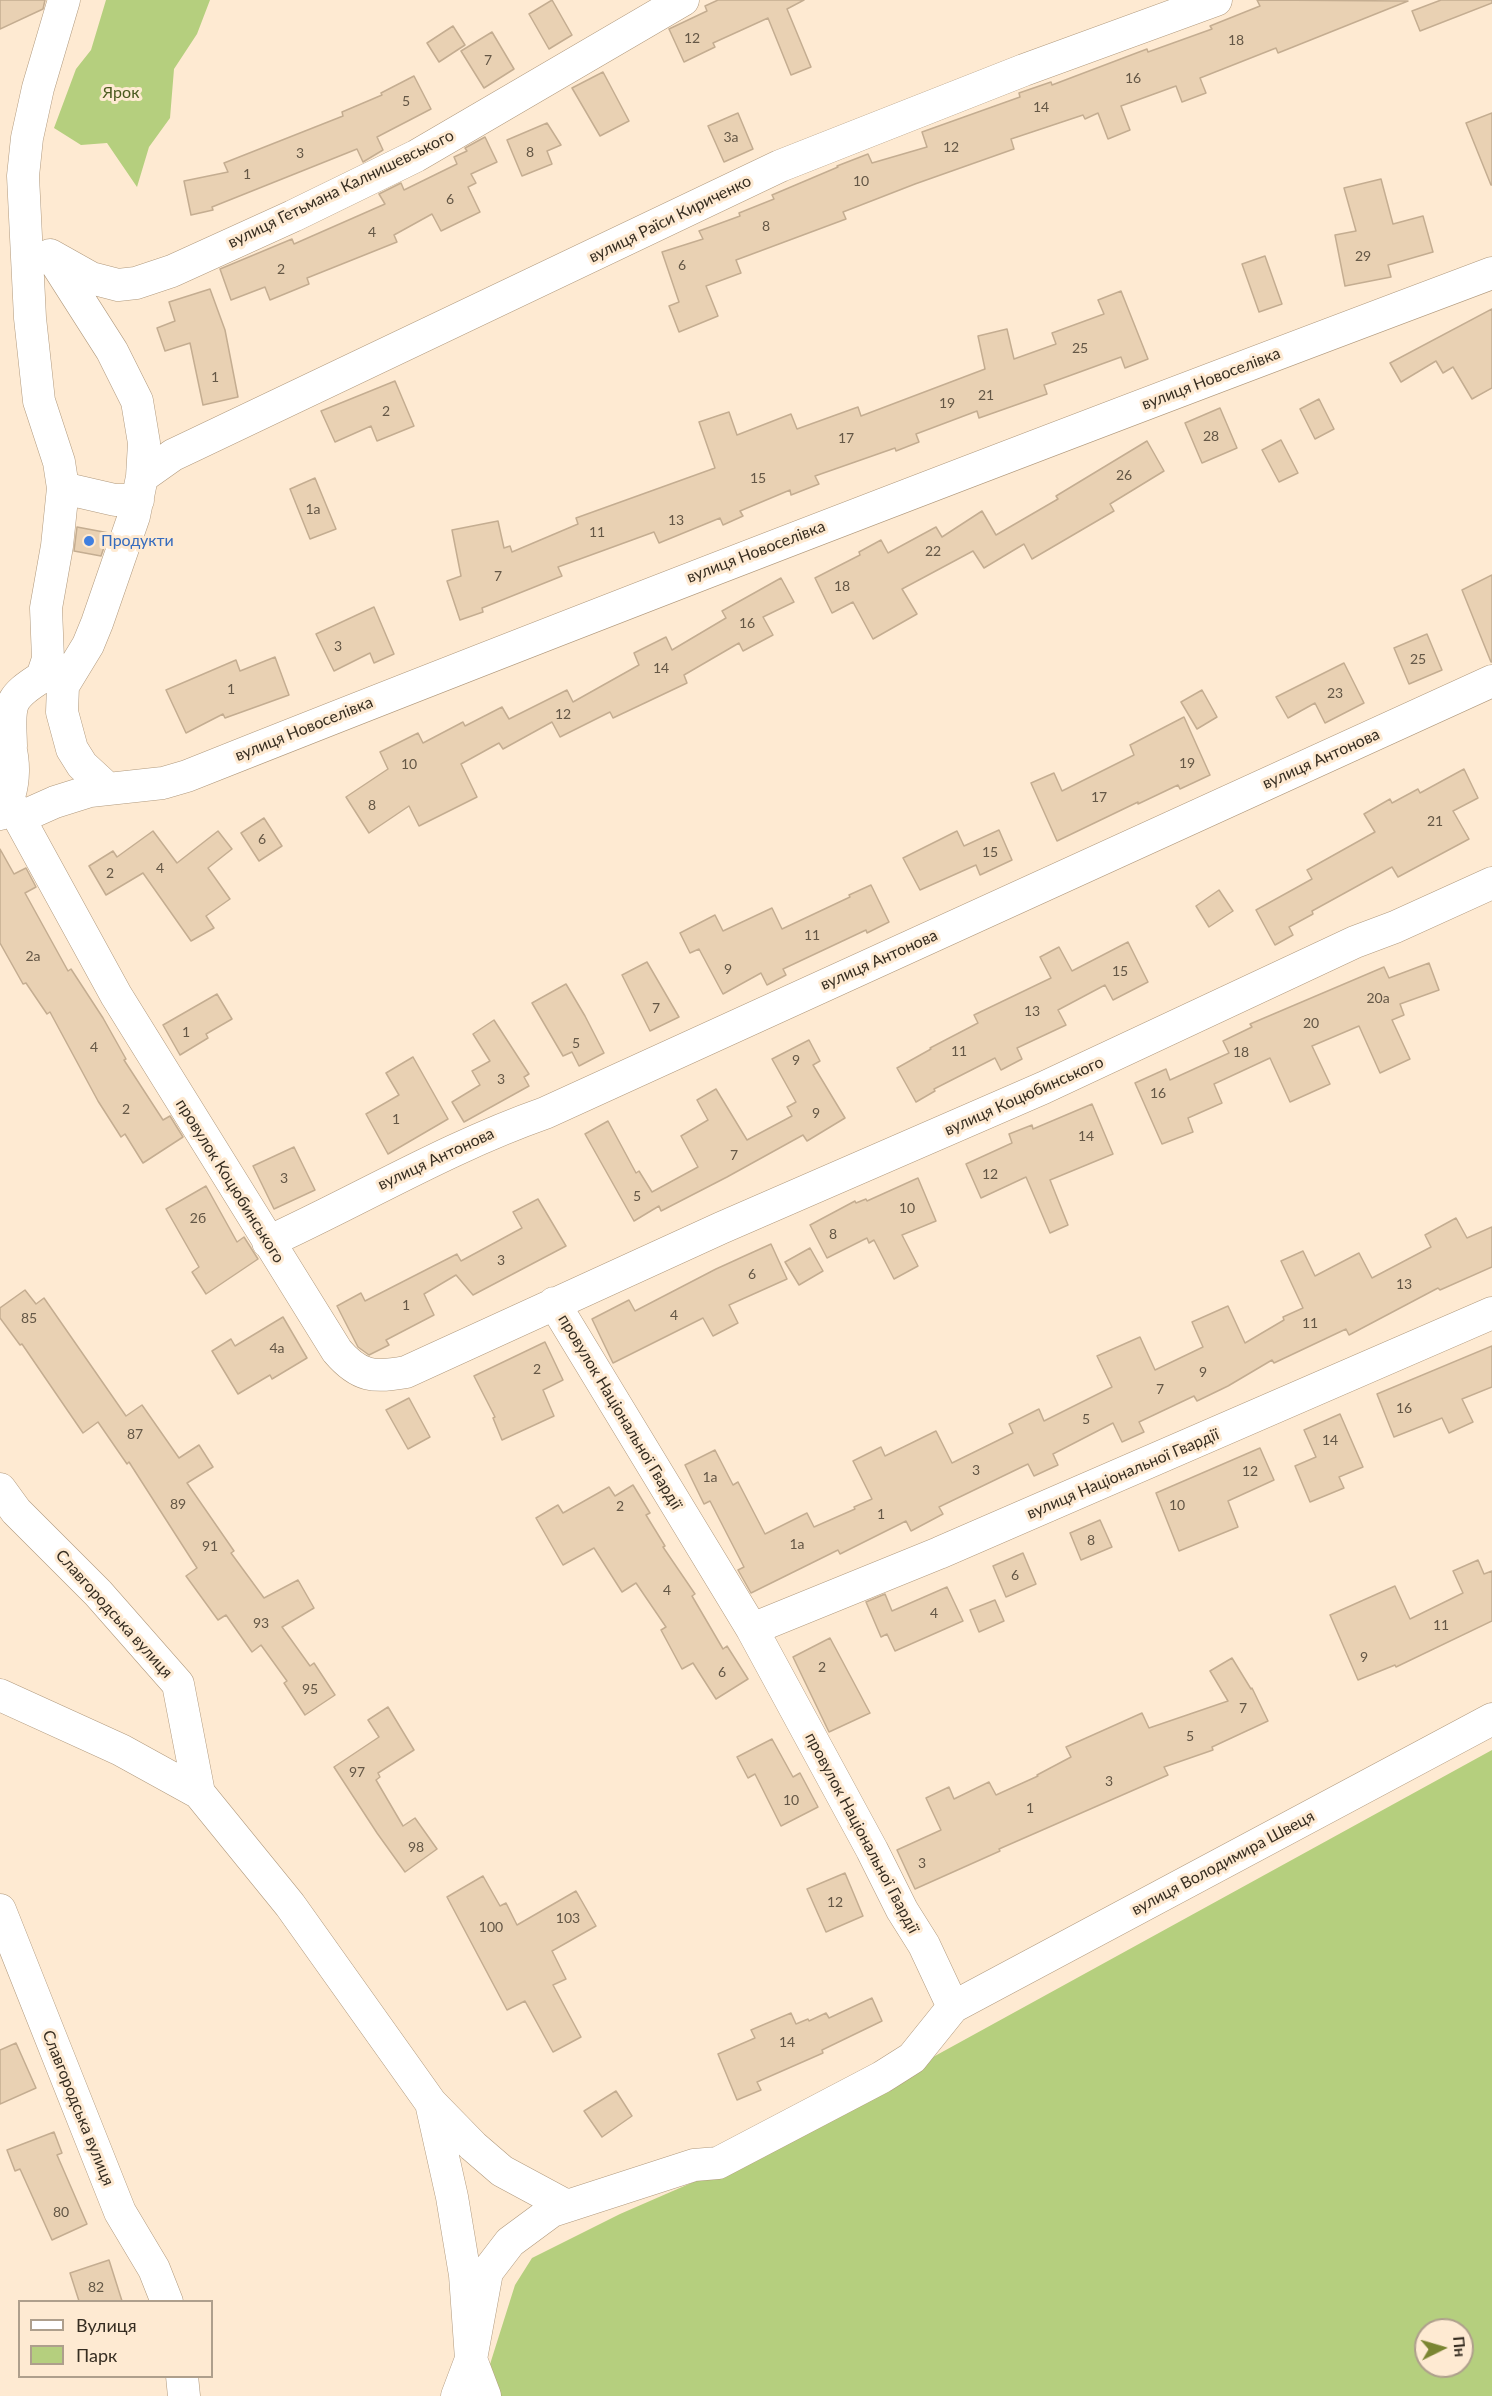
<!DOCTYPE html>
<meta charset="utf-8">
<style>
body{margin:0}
#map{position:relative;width:1492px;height:2396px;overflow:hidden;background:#feead2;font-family:Lato,sans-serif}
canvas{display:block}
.legend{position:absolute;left:18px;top:2300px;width:195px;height:78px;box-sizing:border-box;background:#feead2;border:2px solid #ae9f8c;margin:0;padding:8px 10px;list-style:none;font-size:18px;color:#372e22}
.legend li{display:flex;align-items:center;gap:12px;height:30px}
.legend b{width:30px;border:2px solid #ae9f8c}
.north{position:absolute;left:1414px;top:2318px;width:60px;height:60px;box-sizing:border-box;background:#feead2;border:2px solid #ae9f8c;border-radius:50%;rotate:85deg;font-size:16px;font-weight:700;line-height:24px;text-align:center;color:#372e22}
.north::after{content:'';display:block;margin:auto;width:21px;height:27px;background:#7a8532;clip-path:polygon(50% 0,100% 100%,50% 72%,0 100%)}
</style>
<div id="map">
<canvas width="1492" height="2396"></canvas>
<ul class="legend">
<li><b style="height:8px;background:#fff"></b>Вулиця</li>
<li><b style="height:16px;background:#b5cf7e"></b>Парк</li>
</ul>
<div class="north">Пн</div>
</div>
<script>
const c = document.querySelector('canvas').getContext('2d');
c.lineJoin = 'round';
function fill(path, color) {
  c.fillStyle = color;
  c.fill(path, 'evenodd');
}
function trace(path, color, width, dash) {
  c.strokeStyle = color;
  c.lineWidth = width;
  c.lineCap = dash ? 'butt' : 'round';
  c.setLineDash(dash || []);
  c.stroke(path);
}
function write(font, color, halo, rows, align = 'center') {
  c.font = font + ' Lato,sans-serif';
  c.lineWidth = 6;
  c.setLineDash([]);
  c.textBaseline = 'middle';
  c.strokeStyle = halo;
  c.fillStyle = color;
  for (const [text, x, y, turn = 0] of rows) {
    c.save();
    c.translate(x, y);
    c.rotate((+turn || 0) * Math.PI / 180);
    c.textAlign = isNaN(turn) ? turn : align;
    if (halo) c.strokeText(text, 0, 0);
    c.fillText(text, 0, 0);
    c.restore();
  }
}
const green = new Path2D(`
 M106,0H210L197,34L174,69L170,118L149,147L137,187L107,143L81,145L54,128L76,69L91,50Z
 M1492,1750V2396H480L515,2285L532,2258L620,2214L751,2157ZM1426,2330H1462V2366H1426Z`);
const building = new Path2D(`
 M0,0H45L43,9L0,29Z
 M552,0L572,35L549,49L529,14Z
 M718,0H804L787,9L811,67L791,75L768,18L713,43L715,47L684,62L669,29L707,11L705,6Z
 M1257,0L1408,1L1278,53L1276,48L1200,78L1206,93L1182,102L1176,86L1121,106L1130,130L1108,139L1098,113L1085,119L1083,115L1011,139L1014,149L915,184L843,212L846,219L736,260L741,273L706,286L718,316L679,332L669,306L679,302L662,252L703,239L699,231L740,216L739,213L774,199L772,195L838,167L837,166L868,154L872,163L927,147L922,132L1020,97L1019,93L1051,82L1052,85L1147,49L1148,52L1212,29L1210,26L1260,6Z
 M1441,0H1492V3L1420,31L1412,11Z
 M453,26L465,45L439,62L427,43Z
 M492,32L514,69L484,88L461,51Z
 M603,72L629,121L600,136L572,88Z
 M414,76L431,109L377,137L383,150L363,162L357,149L212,207L213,210L191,215L184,181L228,172L224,163L343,116L342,112L382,95L381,93Z
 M738,113L753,149L724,162L708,126Z
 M1492,113V185H1491L1466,123Z
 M547,123L561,145L547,151L552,164L522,176L507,140Z
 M485,137L497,162L471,174L476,183L468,187L480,212L441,231L432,214L394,235L397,242L307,278L309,284L270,300L265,287L231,300L220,269L292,239L294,244L385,204L379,194L401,183L404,190L457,164L454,157L467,151L465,148Z
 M1381,179L1393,224L1423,216L1433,252L1388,265L1391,277L1345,286L1335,235L1356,231L1344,188Z
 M1265,256L1282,304L1259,312L1242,264Z
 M210,289L225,330L238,397L203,405L190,343L165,351L157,328L175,321L169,302Z
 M1121,291L1148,359L1125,368L1121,357L1044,385L1047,394L979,418L977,411L916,434L919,442L896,451L895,448L815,476L819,484L791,495L790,490L740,511L743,516L723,525L720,518L659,543L654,532L558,567L562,576L482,608L483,612L460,620L447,581L461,576L452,530L498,521L504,548L510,546L512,552L578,524L576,518L715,468L699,422L729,412L737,435L791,414L797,429L858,407L861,416L985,369L978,336L1007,329L1014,359L1056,344L1052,333L1104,314L1098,300Z
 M1492,309V388L1472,399L1453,367L1443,373L1436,361L1401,382L1390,363Z
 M395,381L414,426L377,441L371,426L335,442L321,411Z
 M1319,399L1334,429L1315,439L1300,409Z
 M1220,408L1237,448L1202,463L1185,423Z
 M1281,440L1298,473L1279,482L1262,450Z
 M1147,441L1164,471L1110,504L1114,511L1032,559L1024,544L984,568L973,551L902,589L917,614L873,639L853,602L832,613L815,578L860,555L859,552L881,540L888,553L936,527L942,537L982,511L996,535L1058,499L1056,496Z
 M315,478L336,529L310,539L290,489Z
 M77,527L109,533L101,556L74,551Z
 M1492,575V662H1491L1462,590Z
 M781,578L794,602L763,617L773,635L743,651L739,643L684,675L687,683L613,718L610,712L560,737L552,722L503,749L499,743L461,764L477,797L419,826L409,806L369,833L346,797L388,769L380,752L418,733L423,743L463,722L465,726L502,707L509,719L567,690L573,702L639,665L634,653L666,637L672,650L726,618L722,611Z
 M374,607L394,654L374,663L370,653L334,671L316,634Z
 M1427,634L1442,670L1409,684L1394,648Z
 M275,657L289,695L225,718L223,714L186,733L166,690L236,660L240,671Z
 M1344,663L1364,703L1325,723L1315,703L1288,718L1276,697Z
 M1202,690L1217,717L1197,729L1181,702Z
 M1184,717L1210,775L1180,789L1178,785L1138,804V802L1057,841L1031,783L1054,773L1062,791L1134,755L1130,745Z
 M1464,769L1478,798L1453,811L1469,839L1398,877L1392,867L1312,911L1313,914L1289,927L1293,935L1275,945L1256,910L1312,879L1307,870L1375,832L1364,814L1390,799L1392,803L1418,789L1420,793Z
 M264,818L282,846L259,861L241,833Z
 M999,830L1012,860L980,875L976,865L920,890L903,858L957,831L964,846Z
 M153,831L177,863L218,831L232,849L208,868L230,899L206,916L214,928L191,941L143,873L106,895L89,866L113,851L117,857Z
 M0,849L14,874L26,868L36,887L25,893L68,971L71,969L103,1018L126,1059L124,1060L163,1120L170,1116L183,1137L143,1163L125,1134L121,1137L98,1101L50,1012L47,1014L26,983L23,984L0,943Z
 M871,885L889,922L867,933L866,930L783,969L786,975L767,985L761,973L723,994L699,949L690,953L680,933L715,915L723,931L772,908L782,929L850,897L849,895Z
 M1219,890L1233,911L1209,927L1196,906Z
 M1128,942L1148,982L1113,1000L1105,985L1058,1010L1066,1025L1017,1048L1022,1059L1001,1070L995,1058L934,1089L935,1091L916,1102L897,1068L931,1049L930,1048L978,1023L974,1015L1051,978L1040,957L1059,947L1072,971Z
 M647,962L679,1017L650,1031L622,975Z
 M1429,963L1439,990L1400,1004L1404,1015L1392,1020L1410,1059L1380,1073L1359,1026L1312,1046L1330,1084L1290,1102L1270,1058L1214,1084L1222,1103L1188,1118L1193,1132L1162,1144L1135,1083L1166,1069L1170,1080L1229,1053L1223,1041L1252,1027L1250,1024L1384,967L1389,978Z
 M566,984L585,1016L604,1053L579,1066L572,1052L563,1056L532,1003Z
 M217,994L232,1019L206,1034L208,1038L180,1055L163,1025Z
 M494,1020L529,1074L524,1077L529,1086L464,1122L452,1102L480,1085L472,1071L490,1061L473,1034Z
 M809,1040L820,1061L813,1065L845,1118L807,1141L803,1135L727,1177L661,1211L659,1206L634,1221L585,1134L608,1121L636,1173L639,1171L652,1192L698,1167L681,1136L708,1120L697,1100L716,1089L747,1140L792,1116L787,1107L796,1102L772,1059Z
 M413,1057L448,1119L388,1154L366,1114L399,1095L386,1073Z
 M1092,1104L1113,1154L1050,1180L1068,1225L1050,1233L1026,1177L981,1198L966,1164L1012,1143L1009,1134L1032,1125L1033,1129Z
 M294,1147L315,1190L274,1209L253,1166Z
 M918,1178L936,1221L902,1235L918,1266L894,1279L874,1240L869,1243L867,1238L827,1258L810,1225L855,1201L856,1203L866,1199L867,1201Z
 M206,1186L237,1242L244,1237L258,1259L206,1294L192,1272L199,1267L166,1209Z
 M538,1199L566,1246L473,1295L456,1275L424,1294L434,1315L386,1340L389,1345L369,1355L358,1347L337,1306L361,1293L365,1301L457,1254L461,1261L522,1228L513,1212Z
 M1456,1218L1467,1238L1492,1227V1267L1440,1290L1438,1288L1349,1335L1346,1329L1274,1363L1272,1360L1228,1386L1197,1401L1194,1396L1139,1422L1144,1432L1122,1442L1113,1423L1053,1454L1058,1465L1034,1476L1028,1464L939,1507L943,1514L911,1531L906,1521L840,1554L838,1550L751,1593L738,1570L744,1567L710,1501L704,1504L685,1465L715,1450L733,1485L738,1482L765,1534L807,1513L814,1527L855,1509L854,1507L872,1499L853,1461L881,1447L885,1456L936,1431L952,1463L1013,1433L1009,1424L1039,1409L1044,1421L1112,1387L1097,1356L1140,1337L1155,1370L1203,1347L1192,1322L1228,1306L1245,1343L1284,1320L1283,1317L1303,1308L1281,1261L1303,1251L1315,1276L1359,1253L1372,1278L1431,1247L1425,1235Z
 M771,1244L787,1279L729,1305L738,1323L713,1336L703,1318L613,1363L592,1319L629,1300L635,1311L716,1269Z
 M810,1248L823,1271L799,1285L785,1262Z
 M25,1290L36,1304L44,1298L126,1416L142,1405L179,1458L199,1445L213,1467L187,1483L234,1551L231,1553L264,1598L298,1580L314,1608L282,1627L310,1666L314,1663L335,1695L305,1715L284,1683L287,1681L261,1645L252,1652L226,1615L218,1620L186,1576L197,1568L129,1462L127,1464L98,1422L83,1433L22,1344L20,1345L0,1318V1308Z
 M283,1317L307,1358L272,1379L270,1375L238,1394L212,1351L231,1339L235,1346Z
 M545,1342L563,1380L543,1390L554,1416L502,1440L493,1418L495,1417L474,1376Z
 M1492,1346V1387L1462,1399L1473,1422L1449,1433L1442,1418L1394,1437L1377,1394Z
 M409,1398L430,1437L408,1449L386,1410Z
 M1340,1414L1363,1467L1339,1477L1344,1488L1310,1502L1295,1466L1316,1457L1304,1430Z
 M1260,1448L1274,1480L1228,1501L1238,1527L1179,1551L1156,1493Z
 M633,1485L650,1513L646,1515L665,1546L663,1547L695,1594L692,1596L723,1649L727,1646L748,1679L716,1699L693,1663L682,1669L661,1630L666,1627L636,1583L622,1592L594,1548L563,1565L536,1518L558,1505L563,1513L609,1487L615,1496Z
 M1100,1520L1112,1547L1081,1560L1070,1533Z
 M1023,1553L1036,1584L1006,1597L993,1566Z
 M1478,1560L1484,1574L1492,1571V1621L1396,1667L1395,1665L1358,1680L1330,1615L1395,1586L1410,1619L1463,1593L1453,1571Z
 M947,1587L963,1621L895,1651L887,1634L881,1637L866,1602L885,1594L892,1611Z
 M995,1600L1004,1621L979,1632L970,1610Z
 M830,1638L870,1713L829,1732L793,1657Z
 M1232,1658L1251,1689L1252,1688L1268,1721L1212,1747L1213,1750L1164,1767L1168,1775L999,1849L1000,1851L915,1889L897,1850L941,1830L926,1798L949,1787L954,1799L989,1782L996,1795L1038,1776L1037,1775L1071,1757L1066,1747L1142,1713L1149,1728L1228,1701L1210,1671Z
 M388,1707L414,1750L378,1773L380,1777L376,1780L403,1826L415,1818L437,1849L405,1872L377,1833L334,1767L379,1737L368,1720Z
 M772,1739L793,1777L800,1773L818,1807L781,1826L755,1774L748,1778L737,1757Z
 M845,1873L863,1916L826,1932L807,1889Z
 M483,1876L500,1906L506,1903L517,1925L576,1891L596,1926L552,1951L566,1979L553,1985L581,2037L553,2052L525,2001L507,2010L447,1897Z
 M872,1998L882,2021L822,2050L823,2053L757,2082L761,2090L737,2100L718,2054L755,2038L751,2030L791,2013L796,2024L808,2019L809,2021L826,2013L829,2018Z
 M16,2043L36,2088L0,2104V2050Z
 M616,2091L632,2116L602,2137L584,2111Z
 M54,2132L62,2153L57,2155L87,2224L52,2240L20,2169L15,2171L7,2150Z
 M109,2260L122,2301H79L70,2273Z`);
const minor = new Path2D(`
 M50,255L91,278L118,285L136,283L172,271L293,216L416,156L683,0
 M52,257L112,351L137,401L144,443L142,477L134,516L97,623L88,645L63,686L62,712L72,749L82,765L108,789
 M142,477L173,455L192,446L780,166L1024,70L1216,0
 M63,488L115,500H138
 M11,746C10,706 5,700 42,677L48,659L46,608L57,546L63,488L59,462L39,401L30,318L23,176L27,138L38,88L64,0
 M8,798L116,995L337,1351C359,1377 374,1378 406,1372L721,1228L1043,1088L1355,942L1395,927L1492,883
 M0,814C17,790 17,753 2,728
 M19,818L55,802L90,791L163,783L187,776C620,604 1056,437 1492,273
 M268,1242C360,1200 448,1147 545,1113L1492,681
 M0,1489L16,1511L98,1593L178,1684L199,1793L290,1905L431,2103L452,2197L465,2275L471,2359L485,2396
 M752,1629L939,1553L1492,1313
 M0,1695L121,1750L199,1793
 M0,1910L120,2212L154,2269L167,2302
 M953,2007L1492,1719
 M431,2103L473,2146L502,2171L567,2206
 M182,2376L184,2396
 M457,2396L471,2359L487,2272L510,2242L552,2211L694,2165L718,2163L882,2077L912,2058L953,2007L924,1945L902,1910L872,1850L752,1629L554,1303`);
const markers = [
 [89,541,6,"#3f7fe0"]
];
const numberNames = [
 ["12",692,38],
 ["18",1236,40],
 ["7",488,60],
 ["16",1133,78],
 ["5",406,101],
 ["14",1041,107],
 ["3а",731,137],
 ["12",951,147],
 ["8",530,152],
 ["3",300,153],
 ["1",247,174],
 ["10",861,181],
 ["6",450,199],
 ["8",766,226],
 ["4",372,232],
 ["29",1363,256],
 ["6",682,265],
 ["2",281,269],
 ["25",1080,348],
 ["1",215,377],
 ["21",986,395],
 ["19",947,403],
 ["2",386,411],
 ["28",1211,436],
 ["17",846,438],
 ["26",1124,475],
 ["15",758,478],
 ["1а",313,509],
 ["13",676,520],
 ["11",597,532],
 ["22",933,551],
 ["7",498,576],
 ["18",842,586],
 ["16",747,623],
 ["3",338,646],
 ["25",1418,659],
 ["14",661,668],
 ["1",231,689],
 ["23",1335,693],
 ["12",563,714],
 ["19",1187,763],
 ["10",409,764],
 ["17",1099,797],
 ["8",372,805],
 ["21",1435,821],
 ["6",262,839],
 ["15",990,852],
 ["4",160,868],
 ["2",110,873],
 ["11",812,935],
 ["2а",33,956],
 ["9",728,969],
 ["15",1120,971],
 ["20а",1378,998],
 ["7",656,1008],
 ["13",1032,1011],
 ["20",1311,1023],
 ["1",186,1032],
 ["5",576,1043],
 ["4",94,1047],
 ["11",959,1051],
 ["18",1241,1052],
 ["9",796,1060],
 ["3",501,1079],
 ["16",1158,1093],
 ["2",126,1109],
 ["9",816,1113],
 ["1",396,1119],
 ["14",1086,1136],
 ["7",734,1155],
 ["12",990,1174],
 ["3",284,1178],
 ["5",637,1196],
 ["10",907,1208],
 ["2б",198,1218],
 ["8",833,1234],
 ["3",501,1260],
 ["6",752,1274],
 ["13",1404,1284],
 ["1",406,1305],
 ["4",674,1315],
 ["85",29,1318],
 ["11",1310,1323],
 ["4а",277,1348],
 ["2",537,1369],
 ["9",1203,1372],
 ["7",1160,1389],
 ["16",1404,1408],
 ["5",1086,1419],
 ["87",135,1434],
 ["14",1330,1440],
 ["3",976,1470],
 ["12",1250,1471],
 ["1а",710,1477],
 ["89",178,1504],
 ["10",1177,1505],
 ["2",620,1506],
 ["1",881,1514],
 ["8",1091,1540],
 ["1а",797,1544],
 ["91",210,1546],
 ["6",1015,1575],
 ["4",667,1590],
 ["4",934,1613],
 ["93",261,1623],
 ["11",1441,1625],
 ["9",1364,1657],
 ["2",822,1667],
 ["6",722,1672],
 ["95",310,1689],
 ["7",1243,1708],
 ["5",1190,1736],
 ["97",357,1772],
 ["3",1109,1781],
 ["10",791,1800],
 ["1",1030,1808],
 ["98",416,1847],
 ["3",922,1863],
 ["12",835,1902],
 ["103",568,1918],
 ["100",491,1927],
 ["14",787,2042],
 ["80",61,2212],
 ["82",96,2287]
];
const parkNames = [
 ["Ярок",121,93]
];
const streetNames = [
 ["вулиця Гетьмана Калнишевського",341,189,-26],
 ["вулиця Раїси Кириченко",670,219,-26],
 ["вулиця Новоселівка",1211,379,-21],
 ["вулиця Новоселівка",756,552,-21],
 ["вулиця Новоселівка",304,729,-22],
 ["вулиця Антонова",1321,759,-24],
 ["вулиця Антонова",879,960,-24],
 ["вулиця Коцюбинського",1024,1096,-24],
 ["вулиця Антонова",436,1159,-25],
 ["провулок Коцюбинського",230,1181,58],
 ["провулок Національної Гвардії",620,1412,59],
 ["вулиця Національної Гвардії",1123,1474,-23],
 ["Славгородська вулиця",114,1614,48],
 ["провулок Національної Гвардії",862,1833,62],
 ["вулиця Володимира Швеця",1223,1863,-28],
 ["Славгородська вулиця",78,2108,68]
];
const shopNames = [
 ["Продукти",101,541]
];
fill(green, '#b5cf7e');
fill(building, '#e9d1b3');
trace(building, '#c4ad91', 1.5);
trace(minor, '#b0997d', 33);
trace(minor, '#fff', 32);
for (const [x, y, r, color] of markers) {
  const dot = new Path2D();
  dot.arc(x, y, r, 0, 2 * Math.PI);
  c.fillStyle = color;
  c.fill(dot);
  trace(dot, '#feead2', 2);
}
write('14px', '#645746', null, numberNames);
write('16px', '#4a5a1f', '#feead2', parkNames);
write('16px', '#372e22', '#feead2', streetNames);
write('16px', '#366cbe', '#feead2', shopNames, 'left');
</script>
